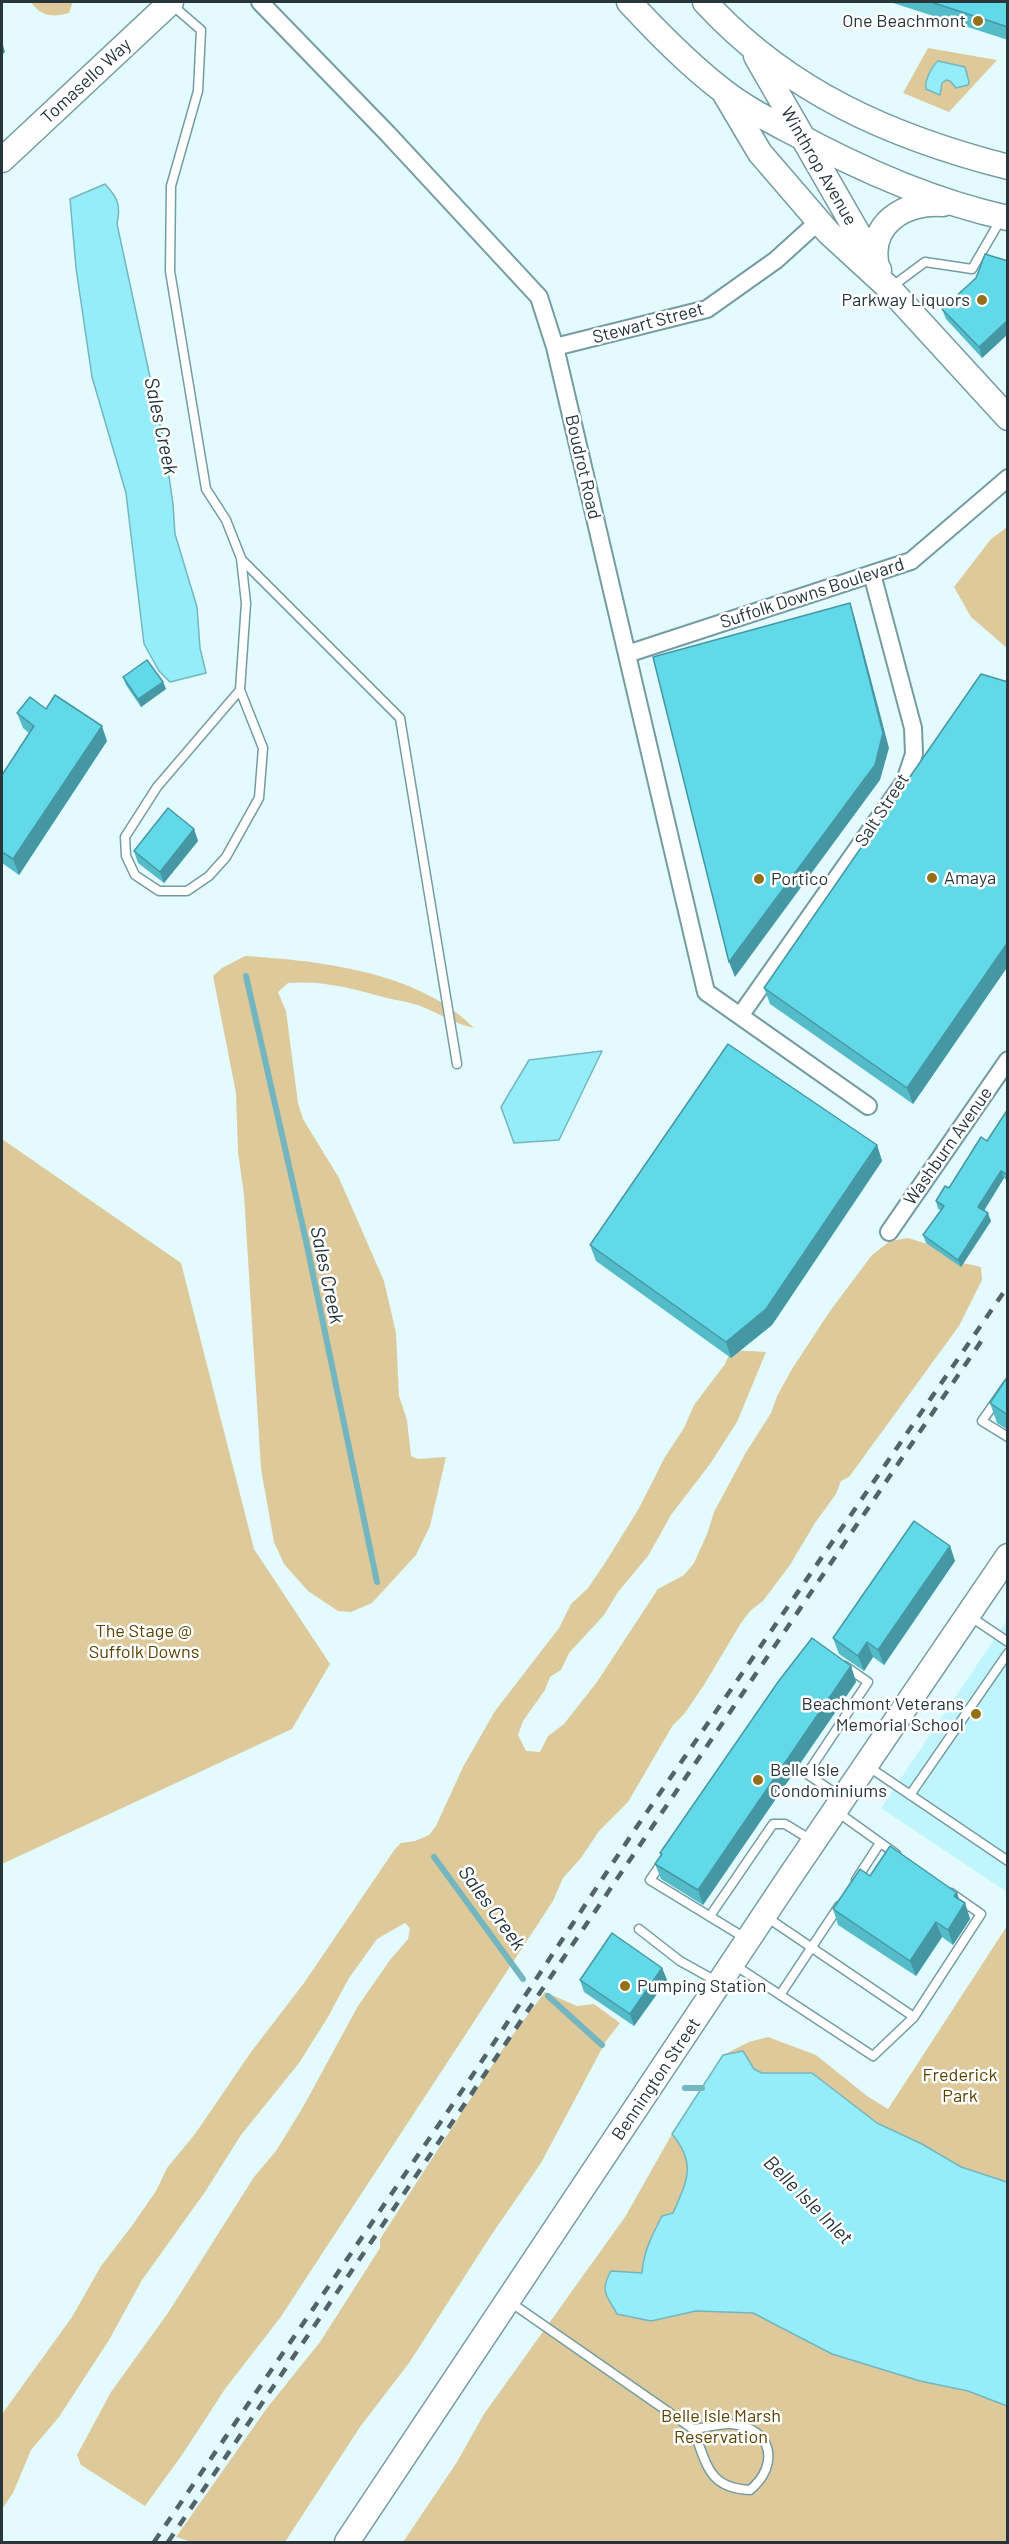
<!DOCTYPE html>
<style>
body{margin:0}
#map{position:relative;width:1009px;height:2544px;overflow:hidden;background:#e3fbff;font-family:Barlow,sans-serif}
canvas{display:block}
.frame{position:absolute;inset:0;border:3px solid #263639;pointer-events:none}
</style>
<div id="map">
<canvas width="1009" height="2544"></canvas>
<div class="frame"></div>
</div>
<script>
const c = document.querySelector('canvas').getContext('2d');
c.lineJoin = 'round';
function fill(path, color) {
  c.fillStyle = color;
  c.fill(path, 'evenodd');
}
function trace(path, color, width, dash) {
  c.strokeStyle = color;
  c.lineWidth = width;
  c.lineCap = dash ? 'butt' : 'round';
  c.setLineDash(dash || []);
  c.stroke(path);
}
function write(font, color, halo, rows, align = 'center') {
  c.font = font + ' Barlow,sans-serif';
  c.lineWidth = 5;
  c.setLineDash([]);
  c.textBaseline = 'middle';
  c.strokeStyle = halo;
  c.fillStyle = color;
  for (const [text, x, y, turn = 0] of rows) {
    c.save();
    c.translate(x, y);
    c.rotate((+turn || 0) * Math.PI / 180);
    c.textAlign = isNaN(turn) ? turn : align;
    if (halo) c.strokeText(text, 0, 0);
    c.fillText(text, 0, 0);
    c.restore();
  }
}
const built = new Path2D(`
 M1007,1620V1892L881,1808Z`);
const green = new Path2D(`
 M31,2H73L69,13C53,18 40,16 31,2Z
 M928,48L997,60L949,112L903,93Z
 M1007,527V648L971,617L954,587L991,539Z
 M245,956C320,961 418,971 474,1028C455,1024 440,1014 423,1007C411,1002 399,1001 387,998C354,989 323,980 288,983L278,992L286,1011L298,1103L303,1119L339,1178L384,1281L396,1333L399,1396L407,1420L411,1456L418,1459L446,1457L430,1526L416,1555L372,1603L351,1612L338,1611L308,1591L284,1564L274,1542L261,1469L244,1195L238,1152L236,1093L213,976L222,968Z
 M2,1139L181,1263L254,1549L330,1664L292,1729L2,1864Z
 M908,1238L934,1246L963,1263L981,1267L982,1280L959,1326L849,1477L841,1481L836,1494L815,1523L790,1565L763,1601L750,1611L741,1623L704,1685L685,1713L673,1725L628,1802L599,1831L581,1858L563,1878L553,1901L280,2318L225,2389L182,2455L145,2506L81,2465L77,2455L111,2392L168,2313L254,2177L276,2151L303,2107L358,2006L390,1960L408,1939L410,1928L405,1923L377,1939L349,1978L328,2017L299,2063L241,2135L205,2192L142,2280L109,2340L59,2417L31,2450L13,2493L2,2509V2414L72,2317L101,2266L131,2227L156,2191L167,2168L195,2134L251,2052L304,1983L395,1849L401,1843L415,1841L429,1835L436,1826L463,1767L495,1711L559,1628L571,1604L588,1588L605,1563L638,1510L665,1457L684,1428L694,1405L725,1364L731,1350L766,1352L737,1422L710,1464L671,1515L648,1556L618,1592L604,1615L569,1653L561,1670L550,1677L545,1690L523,1721L518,1735L526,1751L540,1752L548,1736L564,1724L597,1682L658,1589L684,1575L694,1563L707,1534L714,1512L745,1454L771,1413L777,1396L792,1369L830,1311L872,1255L890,1241Z
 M1007,1926V2542H403L457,2462L484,2414L625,2217L672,2134L723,2055L749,2042L768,2037L816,2055L867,2096L888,2109Z
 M545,1992L577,2006L594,2004L620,2023L606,2041L541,2163L492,2234L409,2363L360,2427L285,2542H192L176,2537L267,2408L320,2342L380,2248V2239L508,2041Z`);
const water = new Path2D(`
 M938,61L965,67L969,82L968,85L956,88L950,81L946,80L942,83L940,95L926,89C924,81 932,66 938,61Z
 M105,184C118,198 121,205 117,224L164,442L173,504L175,534L197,607L200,648L206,673L170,682L159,671L144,644L126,493L92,377L76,268L70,199Z
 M602,1051L559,1140L514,1143L501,1107L529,1060Z
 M743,2051L754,2069L762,2073H812L877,2123L922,2144L961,2167L1007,2182V2406L968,2391L920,2381L832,2354L753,2313L696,2311L651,2321L617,2314C607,2295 599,2292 611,2271L642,2273C643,2253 652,2235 662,2216L673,2213C687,2181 697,2164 672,2134L723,2055Z`);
const stream = new Path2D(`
 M246,976L306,1241L377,1582
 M434,1857L523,1979
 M548,1996L602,2045
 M685,2088H702`);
const lane = new Path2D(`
 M171,4L201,30L198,91L171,186L170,271L206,489L226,520L241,558L246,603L240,690L157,787L125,837L126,856L135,875L159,891H187L209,876L226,857L259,798L263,748L240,690
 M890,288L925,262L972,269L1001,219
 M241,559L400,718L457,1064
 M1008,1384L982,1421L1008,1437
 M971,1617L1008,1642
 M866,1765L1008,1861
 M910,1795L1008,1653
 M841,1797L807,1774L868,1682L845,1666
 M836,1811L896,1854
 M663,1861L650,1880L745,1938
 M856,1880L880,1843
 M710,1916L773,1824H785L813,1841
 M765,1916L914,2017L981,1914L951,1893
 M639,1929L680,1961L716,1981
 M733,1964L873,2056L914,2017
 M780,1995L839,1906
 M510,2302L693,2429C707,2463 707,2488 750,2490C780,2465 773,2428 731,2424C720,2423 705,2428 693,2429`);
const street = new Path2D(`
 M260,2L388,134L539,297L555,347L706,992L868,1106
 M555,347L707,309L776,260L819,221
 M627,654L911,561L1008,478
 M740,1016L905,781L914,754L913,728L872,574
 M889,1232L1008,1060`);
const secondary = new Path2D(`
 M629,2C658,33 688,64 722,90C742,106 765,118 788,130C857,168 930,201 1008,218
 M705,2C788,92 891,137 1008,167
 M756,56L879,270
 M725,94L760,153L828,232L889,288L1008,418
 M2,160L171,2
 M877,267C867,224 905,201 943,204
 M347,2542L789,1878L1008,1556`);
const rail = new Path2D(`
 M154,2542L472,2076L638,1825L1008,1286
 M168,2542L986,1334`);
const wall = new Path2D(`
 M890,2H1008V40Z
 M1008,261V334L982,358L946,319L942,309Z
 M123,677L163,682L166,689L141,707L126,685Z
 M1008,682V966L913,1104L770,1004L764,988Z
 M46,709L107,741L19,875L2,863V775L29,733L23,728L17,713Z
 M194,829L198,841L164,883L138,863L134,851Z
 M1008,1109V1181L1004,1178L984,1211L991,1221L961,1267L926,1243L923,1235L941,1210L938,1209L936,1201L949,1188L987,1141Z
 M877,1145L882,1161L772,1325L731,1358L596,1261L590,1245Z
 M1008,1376V1430L997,1423L990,1403Z
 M950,1546L955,1561L884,1665L873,1657L864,1671L839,1654L833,1638Z
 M851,1666L856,1682L703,1905L661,1879L655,1864L661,1855L660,1853Z
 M870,1876L957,1893L959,1899L965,1903L970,1919L953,1945L942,1937L916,1976L838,1925L833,1909Z
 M662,1968L667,1980L634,2026L584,1992L580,1980Z`);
const shadedWall = new Path2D(`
 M2,42L5,52L2,55Z
 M1008,320V334L982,358L979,347Z
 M850,603L855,619L889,748L880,780L735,977L729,962Z
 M163,682L166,689L141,707L138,699Z
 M102,726L107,741L19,875L13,859Z
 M194,829L198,841L164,883L160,872Z
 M1008,942V966L913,1104L907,1088Z
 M877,1145L882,1161L772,1325L731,1358L726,1342Z
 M1001,1171L1004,1178L981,1215L978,1207Z
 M988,1213L991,1221L961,1267L958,1260Z
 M950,1546L955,1561L884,1665L878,1650Z
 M867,1642L873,1657L864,1671L858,1656Z
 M851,1666L856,1682L703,1905L698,1890Z
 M957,1893L962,1908L965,1903L970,1919L953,1945L948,1930L954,1896Z
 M936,1922L942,1937L916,1976L910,1961Z
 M662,1968L667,1980L634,2026L630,2014Z`);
const building = new Path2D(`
 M931,2H1008V27Z
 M985,254L1008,261V320L979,347L942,309L976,278Z
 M850,603L883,733L875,765L729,962L653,657Z
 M147,660L163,682L138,699L123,677Z
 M981,674L1008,682V942L907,1088L764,988Z
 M55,695L102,726L13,859L2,852V775L34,726L17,713L30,697L46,709Z
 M168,808L194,829L160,872L134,851Z
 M728,1044L877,1145L766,1309L726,1342L590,1245Z
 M1008,1109V1171L1006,1174L1001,1171L978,1207L988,1213L958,1260L923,1235L944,1206L936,1201L945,1186L949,1188L981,1137L987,1141Z
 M1008,1376V1415L990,1403Z
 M914,1521L950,1546L878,1650L867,1642L858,1656L833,1638Z
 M812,1638L851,1666L698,1890L655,1864L662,1854L660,1853L778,1682Z
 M890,1846L957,1893L954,1896L965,1903L948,1930L936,1922L910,1961L833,1909L860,1869L870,1876Z
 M612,1933L662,1968L630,2014L580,1980Z`);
const markers = [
 [978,21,6,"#927117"],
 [982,300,6,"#927117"],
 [932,878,6,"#927117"],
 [759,879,6,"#927117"],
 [976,1714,6,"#927117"],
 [758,1780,6,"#927117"],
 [625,1986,6,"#927117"]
];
const poiNames = [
 ["One Beachmont",966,21,"right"],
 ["Parkway Liquors",970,300,"right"],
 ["Amaya",944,878],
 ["Portico",771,879],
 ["Beachmont Veterans",964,1704,"right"],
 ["Memorial School",964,1725,"right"],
 ["Belle Isle",770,1770],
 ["Condominiums",770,1791],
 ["Pumping Station",637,1986]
];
const streetNames = [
 ["Tomasello Way",86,81,-43],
 ["Winthrop Avenue",819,166,60],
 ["Stewart Street",648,323,-15],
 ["Boudrot Road",583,467,77],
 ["Suffolk Downs Boulevard",812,593,-18],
 ["Salt Street",882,810,-57],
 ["Washburn Avenue",948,1146,-55],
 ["Bennington Street",656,2079,-56]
];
const parkNames = [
 ["The Stage @",144,1631],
 ["Suffolk Downs",144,1652],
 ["Frederick",960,2075],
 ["Park",960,2096],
 ["Belle Isle Marsh",721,2416],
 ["Reservation",721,2437]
];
const waterNames = [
 ["Sales Creek",161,426,78],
 ["Sales Creek",327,1275,78],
 ["Sales Creek",492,1908,54],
 ["Belle Isle Inlet",808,2200,45]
];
fill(built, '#c1f5fd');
fill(green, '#dec99b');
fill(water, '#94edf9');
trace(water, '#73b6bf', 1.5);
trace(stream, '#73b6bf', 6);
trace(lane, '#759ca2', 11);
trace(street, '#759ca2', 20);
trace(secondary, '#759ca2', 27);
trace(lane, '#fff', 8);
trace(street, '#fff', 16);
trace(secondary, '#fff', 24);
trace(rail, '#526467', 4.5, [10, 10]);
fill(wall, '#54bbc8');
fill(shadedWall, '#4598a3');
fill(building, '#62d9e9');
trace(building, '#4598a3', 1.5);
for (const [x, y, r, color] of markers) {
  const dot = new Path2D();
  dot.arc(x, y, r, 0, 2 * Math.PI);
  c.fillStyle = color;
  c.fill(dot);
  trace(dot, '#fff', 2);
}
write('18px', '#263639', '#fff', poiNames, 'left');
write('18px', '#263639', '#fff', streetNames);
write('18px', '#5b4300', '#fff', parkNames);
write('italic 20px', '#1e3336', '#fff', waterNames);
</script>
